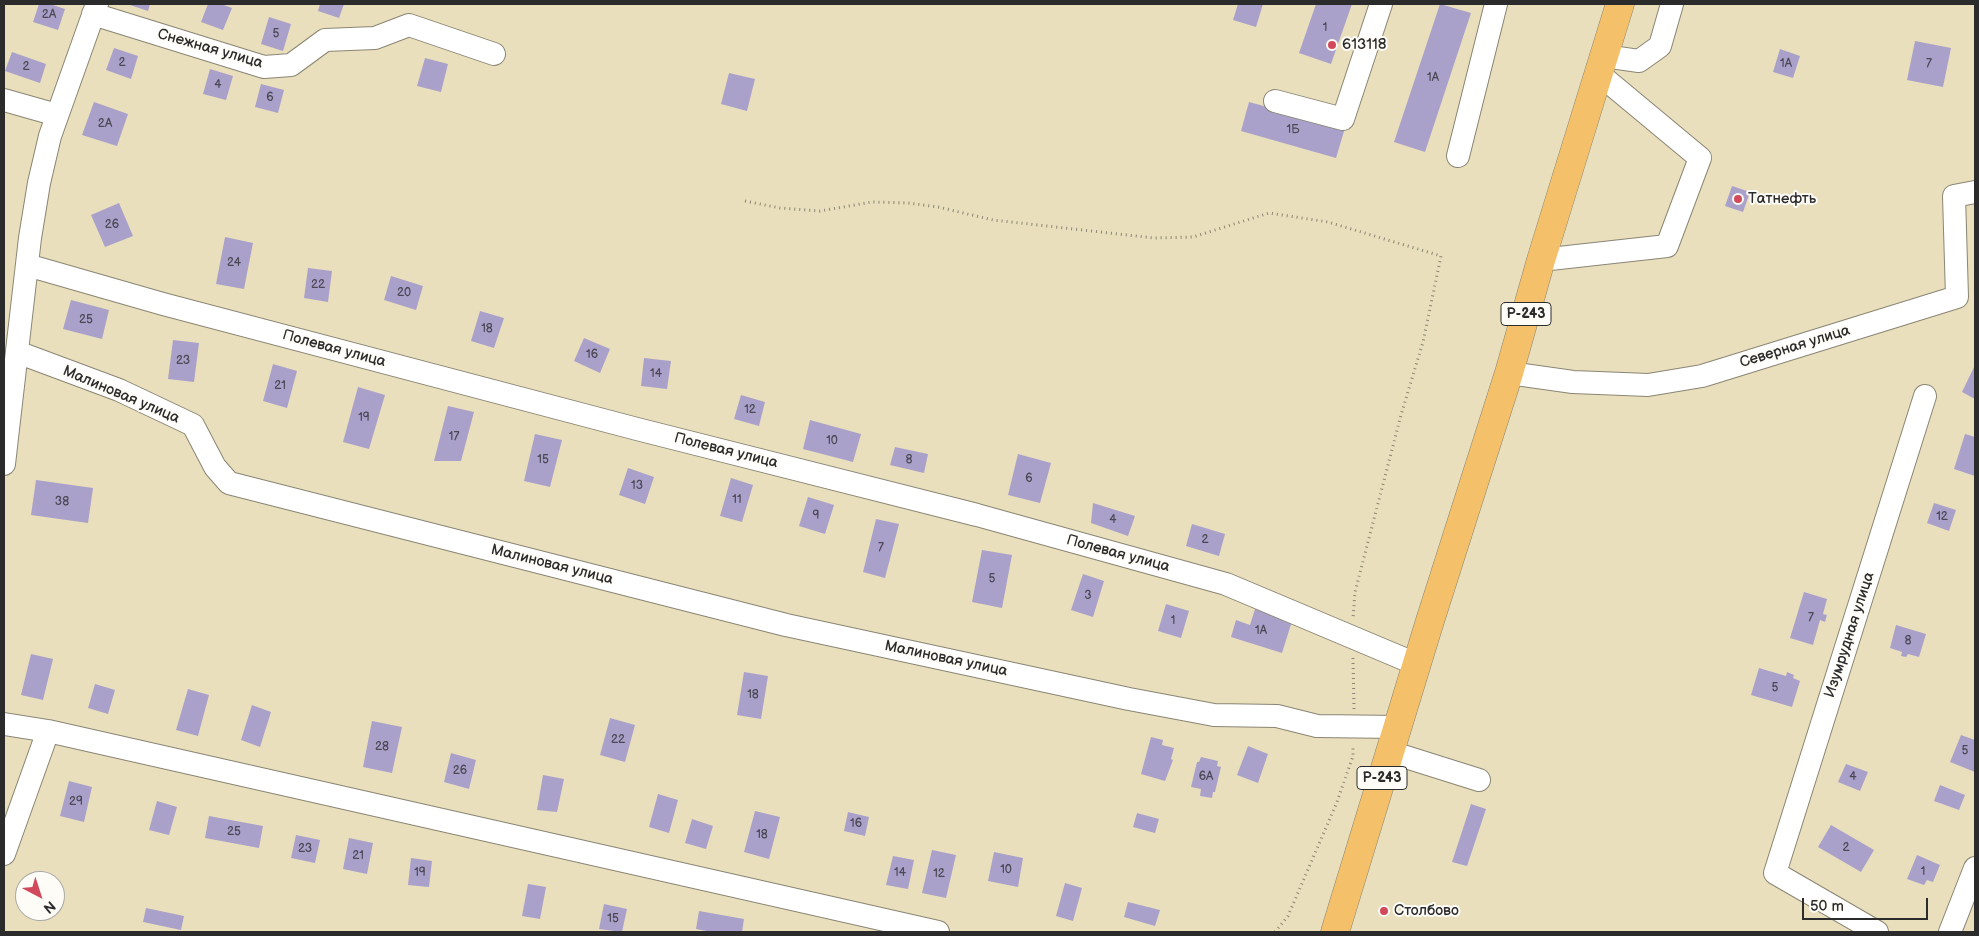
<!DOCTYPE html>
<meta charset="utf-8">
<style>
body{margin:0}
#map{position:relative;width:1979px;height:936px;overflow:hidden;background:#e9dfbc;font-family:"Balsamiq Sans",sans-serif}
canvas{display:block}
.frame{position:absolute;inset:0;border:5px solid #2b2b2b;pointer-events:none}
.north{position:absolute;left:15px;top:871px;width:50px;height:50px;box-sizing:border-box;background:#fdfcf7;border:1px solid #a9a8a5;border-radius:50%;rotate:140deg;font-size:14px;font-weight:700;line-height:20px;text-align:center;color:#2b2b2b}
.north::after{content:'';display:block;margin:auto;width:18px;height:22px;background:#d1495b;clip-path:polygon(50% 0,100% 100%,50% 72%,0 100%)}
.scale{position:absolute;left:1802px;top:898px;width:126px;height:22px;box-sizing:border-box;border:2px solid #2b2b2b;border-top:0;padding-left:6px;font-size:15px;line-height:18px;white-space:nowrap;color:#2b2b2b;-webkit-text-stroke:4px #fdfcf7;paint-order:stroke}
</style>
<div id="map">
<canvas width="1979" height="936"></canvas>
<div class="frame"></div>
<div class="north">N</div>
<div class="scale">50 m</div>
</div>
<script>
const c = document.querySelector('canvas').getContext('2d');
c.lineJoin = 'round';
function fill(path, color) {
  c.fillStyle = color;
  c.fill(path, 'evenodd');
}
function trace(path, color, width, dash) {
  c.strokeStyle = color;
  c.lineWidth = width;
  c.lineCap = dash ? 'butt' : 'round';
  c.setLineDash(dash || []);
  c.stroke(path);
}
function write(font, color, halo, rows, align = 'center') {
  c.font = font + ' "Balsamiq Sans",sans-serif';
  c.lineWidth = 4;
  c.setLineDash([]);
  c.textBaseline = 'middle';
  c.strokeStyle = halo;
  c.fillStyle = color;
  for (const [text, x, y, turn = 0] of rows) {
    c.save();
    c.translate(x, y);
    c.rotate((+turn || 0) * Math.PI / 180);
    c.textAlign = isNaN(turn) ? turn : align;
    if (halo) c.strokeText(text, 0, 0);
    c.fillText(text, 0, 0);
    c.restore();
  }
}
const building = new Path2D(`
 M39,4H50L65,9L58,30L33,22Z
 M127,4H150L148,11Z
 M208,4H221L232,8L223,30L201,22Z
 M320,4H344L339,18L318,11Z
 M1238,4H1263L1256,27L1233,20Z
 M1316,4H1352L1331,64L1299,53Z
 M1440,4L1471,13L1425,152L1394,142Z
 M269,17L291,24L283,51L261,44Z
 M1915,41L1951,48L1943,87L1907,80Z
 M114,48L138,56L131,79L106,70Z
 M1780,49L1800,56L1793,78L1773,72Z
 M12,52L46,64L40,83L5,71Z
 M425,58L448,64L441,92L417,86Z
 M210,69L233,76L226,100L203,94Z
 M729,73L755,79L747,111L721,104Z
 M261,84L284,90L278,113L255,107Z
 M94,102L128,114L117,146L82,135Z
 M1249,102L1345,128L1336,158L1241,131Z
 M1732,186L1750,192L1743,212L1725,206Z
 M119,203L133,236L105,247L91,215Z
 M225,237L253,243L244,289L216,284Z
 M308,268L332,271L328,302L304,298Z
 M391,276L423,286L416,310L384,300Z
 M71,300L109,310L102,339L63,329Z
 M480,311L504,318L494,348L471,341Z
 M584,338L610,349L600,373L574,361Z
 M173,340L199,343L194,382L168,379Z
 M644,358L671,361L667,389L641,386Z
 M273,364L297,371L287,408L263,401Z
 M1975,365V399L1962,392Z
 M358,387L385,395L369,449L343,442Z
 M741,395L765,402L759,426L734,419Z
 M448,406L474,412L461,461H434Z
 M810,420L861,434L853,462L803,449Z
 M535,434L562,440L550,487L524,481Z
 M1965,434L1975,437V476L1954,469Z
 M895,447L928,454L924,473L890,465Z
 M1018,454L1051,463L1040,503L1008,495Z
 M628,468L654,477L645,504L619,495Z
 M731,478L753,485L742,522L720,516Z
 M36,480L93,488L88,523L31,515Z
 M808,497L834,505L825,534L799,526Z
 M1093,503L1135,516L1128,536L1091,523Z
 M1934,503L1956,510L1949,531L1927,523Z
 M876,519L899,524L885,578L863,572Z
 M1192,524L1225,534L1219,556L1186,546Z
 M982,550L1012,555L1002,608L972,602Z
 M1083,574L1104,581L1093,617L1071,610Z
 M1804,592L1827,599L1823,614L1827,615L1825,622L1820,620L1813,645L1790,638Z
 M1166,604L1189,611L1181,638L1158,631Z
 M1256,606L1293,618L1282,653L1231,637L1236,620L1250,625Z
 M1896,625L1926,634L1919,657L1908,654L1906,657L1901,656L1902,652L1890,648Z
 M31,654L53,659L43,700L21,695Z
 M1759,668L1786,676L1787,672L1794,675L1793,678L1800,681L1792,707L1751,695Z
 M744,672L768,676L761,719L737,715Z
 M95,684L115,690L108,714L88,708Z
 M188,689L209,695L198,736L176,730Z
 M252,705L271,712L260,747L241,740Z
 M610,718L635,725L625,762L600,755Z
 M372,721L402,727L392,773L363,767Z
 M1961,735L1975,740V772L1950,762Z
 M1151,737L1163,740L1162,745L1174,748L1171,759L1173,760L1165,781L1141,774Z
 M1248,746L1268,754L1258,783L1237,775Z
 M451,753L476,760L469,789L444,782Z
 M1201,757L1218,761L1217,766L1221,767L1215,792H1213L1212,798L1200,796L1201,789L1191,787L1197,762H1199Z
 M1846,764L1868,772L1860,791L1838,782Z
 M543,775L564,779L557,812L537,810Z
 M69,781L92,787L84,822L60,816Z
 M1940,785L1965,795L1959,810L1934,801Z
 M658,794L678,800L669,833L649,827Z
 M157,801L177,807L169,835L149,830Z
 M1471,804L1486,809L1467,866L1452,862Z
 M755,811L780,817L769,859L744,852Z
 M848,812L869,817L865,836L844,831Z
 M1137,813L1159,819L1155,833L1133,827Z
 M209,816L263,826L259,848L205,838Z
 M692,819L713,826L706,849L685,843Z
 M1831,825L1874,850L1861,872L1818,847Z
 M296,835L320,840L315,863L291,858Z
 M349,838L373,843L367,874L343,869Z
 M932,850L956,855L946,898L922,893Z
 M994,852L1023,858L1018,887L988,881Z
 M1917,855L1940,865L1933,882L1927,880L1924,885L1907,879Z
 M893,856L914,860L908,889L886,885Z
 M411,858L432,861L429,887L408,885Z
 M1065,883L1082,888L1073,921L1056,916Z
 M528,884L546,887L540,919L522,916Z
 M1128,902L1160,910L1155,926L1124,917Z
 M604,904L627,909L622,932L599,929Z
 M146,908L184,916L181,930L143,922Z
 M699,911L744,919L742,932H712L696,929Z`);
const path = new Path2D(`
 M745,201L780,208L820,211L872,202L908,203L938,207L993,220L1154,238L1193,237L1269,213L1328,222L1441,256L1423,342L1401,415L1355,592L1353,619
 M1353,658L1354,709
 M1275,932L1288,916L1337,802L1353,756V745`);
const minor = new Path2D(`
 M93,14L264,67L291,65L325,40L375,38L409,25L494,54
 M1604,56L1639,61L1660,46L1672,4
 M4,100L57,115
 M1275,101L1343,119L1381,4
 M1458,156L1496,4
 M1541,260L1667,246L1700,158L1599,74
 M27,265L163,304L637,429L977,515L1226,584L1416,664
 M17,352L119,390L193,425L215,467L229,483L786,625L1129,699L1214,715L1277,716L1317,726L1397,727
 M1509,373L1573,382L1648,385L1702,376L1957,297L1954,196L1975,192
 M4,464L30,238L39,183L50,136L97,4
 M4,724L48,731L938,932
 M1390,752L1479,780
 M4,854L48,731
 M1877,932L1775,873L1925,396
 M1950,932L1975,868`);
const highway = new Path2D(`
 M1335,932L1429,624L1509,373L1541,260L1620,4`);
const markers = [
 [1332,45,5,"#d1495b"],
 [1738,199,5,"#d1495b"],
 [1384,911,5,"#d1495b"]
];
const numberNames = [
 ["2А",49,15],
 ["1",1325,28],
 ["5",276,34],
 ["2",122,63],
 ["1А",1786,64],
 ["7",1929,64],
 ["2",26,67],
 ["1А",1433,78],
 ["4",218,85],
 ["6",270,98],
 ["2А",105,124],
 ["1Б",1293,130],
 ["26",112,225],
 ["24",234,263],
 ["22",318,285],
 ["20",404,293],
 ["25",86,320],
 ["18",487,329],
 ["16",592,355],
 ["23",183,361],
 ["14",656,374],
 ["21",280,386],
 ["12",750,410],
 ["19",364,418],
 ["17",454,437],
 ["10",832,441],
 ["15",543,460],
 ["8",909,460],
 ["6",1029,479],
 ["13",637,486],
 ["11",737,500],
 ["38",62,502],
 ["9",816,516],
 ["12",1942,517],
 ["4",1113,520],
 ["2",1205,540],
 ["7",881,548],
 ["5",992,579],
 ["3",1088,596],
 ["7",1811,618],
 ["1",1173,621],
 ["1А",1261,631],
 ["8",1908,641],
 ["5",1775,688],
 ["18",753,695],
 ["22",618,740],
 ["28",382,747],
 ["5",1965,751],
 ["26",460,771],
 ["6А",1206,777],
 ["4",1853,777],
 ["29",76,802],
 ["16",856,824],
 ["25",234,832],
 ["18",762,835],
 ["2",1846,848],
 ["23",305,849],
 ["21",358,856],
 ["10",1006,870],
 ["1",1923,872],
 ["19",420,873],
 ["14",900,873],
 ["12",939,874],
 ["15",613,919]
];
const shields = [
 [1526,314,50],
 [1382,778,50]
];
const shieldNames = [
 ["Р-243",1526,314],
 ["Р-243",1382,778]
];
const poiNames = [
 ["613118",1342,45],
 ["Татнефть",1748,199],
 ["Столбово",1394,911]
];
const streetNames = [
 ["Снежная улица",210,49,16],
 ["Северная улица",1795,347,-17],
 ["Полевая улица",334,349,15],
 ["Малиновая улица",121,395,23],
 ["Полевая улица",726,451,14],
 ["Полевая улица",1118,554,15],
 ["Малиновая улица",552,565,14],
 ["Изумрудная улица",1850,635,-72],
 ["Малиновая улица",946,659,12]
];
fill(building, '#aaa1cb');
trace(minor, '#8a8574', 24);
trace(highway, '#8a8574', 29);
trace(path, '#8a8574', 3, [1, 4]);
trace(minor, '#fff', 22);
trace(highway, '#f4c16a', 28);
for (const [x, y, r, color] of markers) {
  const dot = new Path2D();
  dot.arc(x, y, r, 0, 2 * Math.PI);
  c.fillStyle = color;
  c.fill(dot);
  trace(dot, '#fdfcf7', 2);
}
write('12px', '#4b4853', null, numberNames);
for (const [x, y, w] of shields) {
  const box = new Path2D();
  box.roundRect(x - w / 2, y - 11.5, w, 23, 4);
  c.fillStyle = '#fdfcf7';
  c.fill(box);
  trace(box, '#2b2b2b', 1);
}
write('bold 14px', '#2b2b2b', null, shieldNames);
write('15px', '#2b2b2b', '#fdfcf7', poiNames, 'left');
write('15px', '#2b2b2b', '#fdfcf7', streetNames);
</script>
